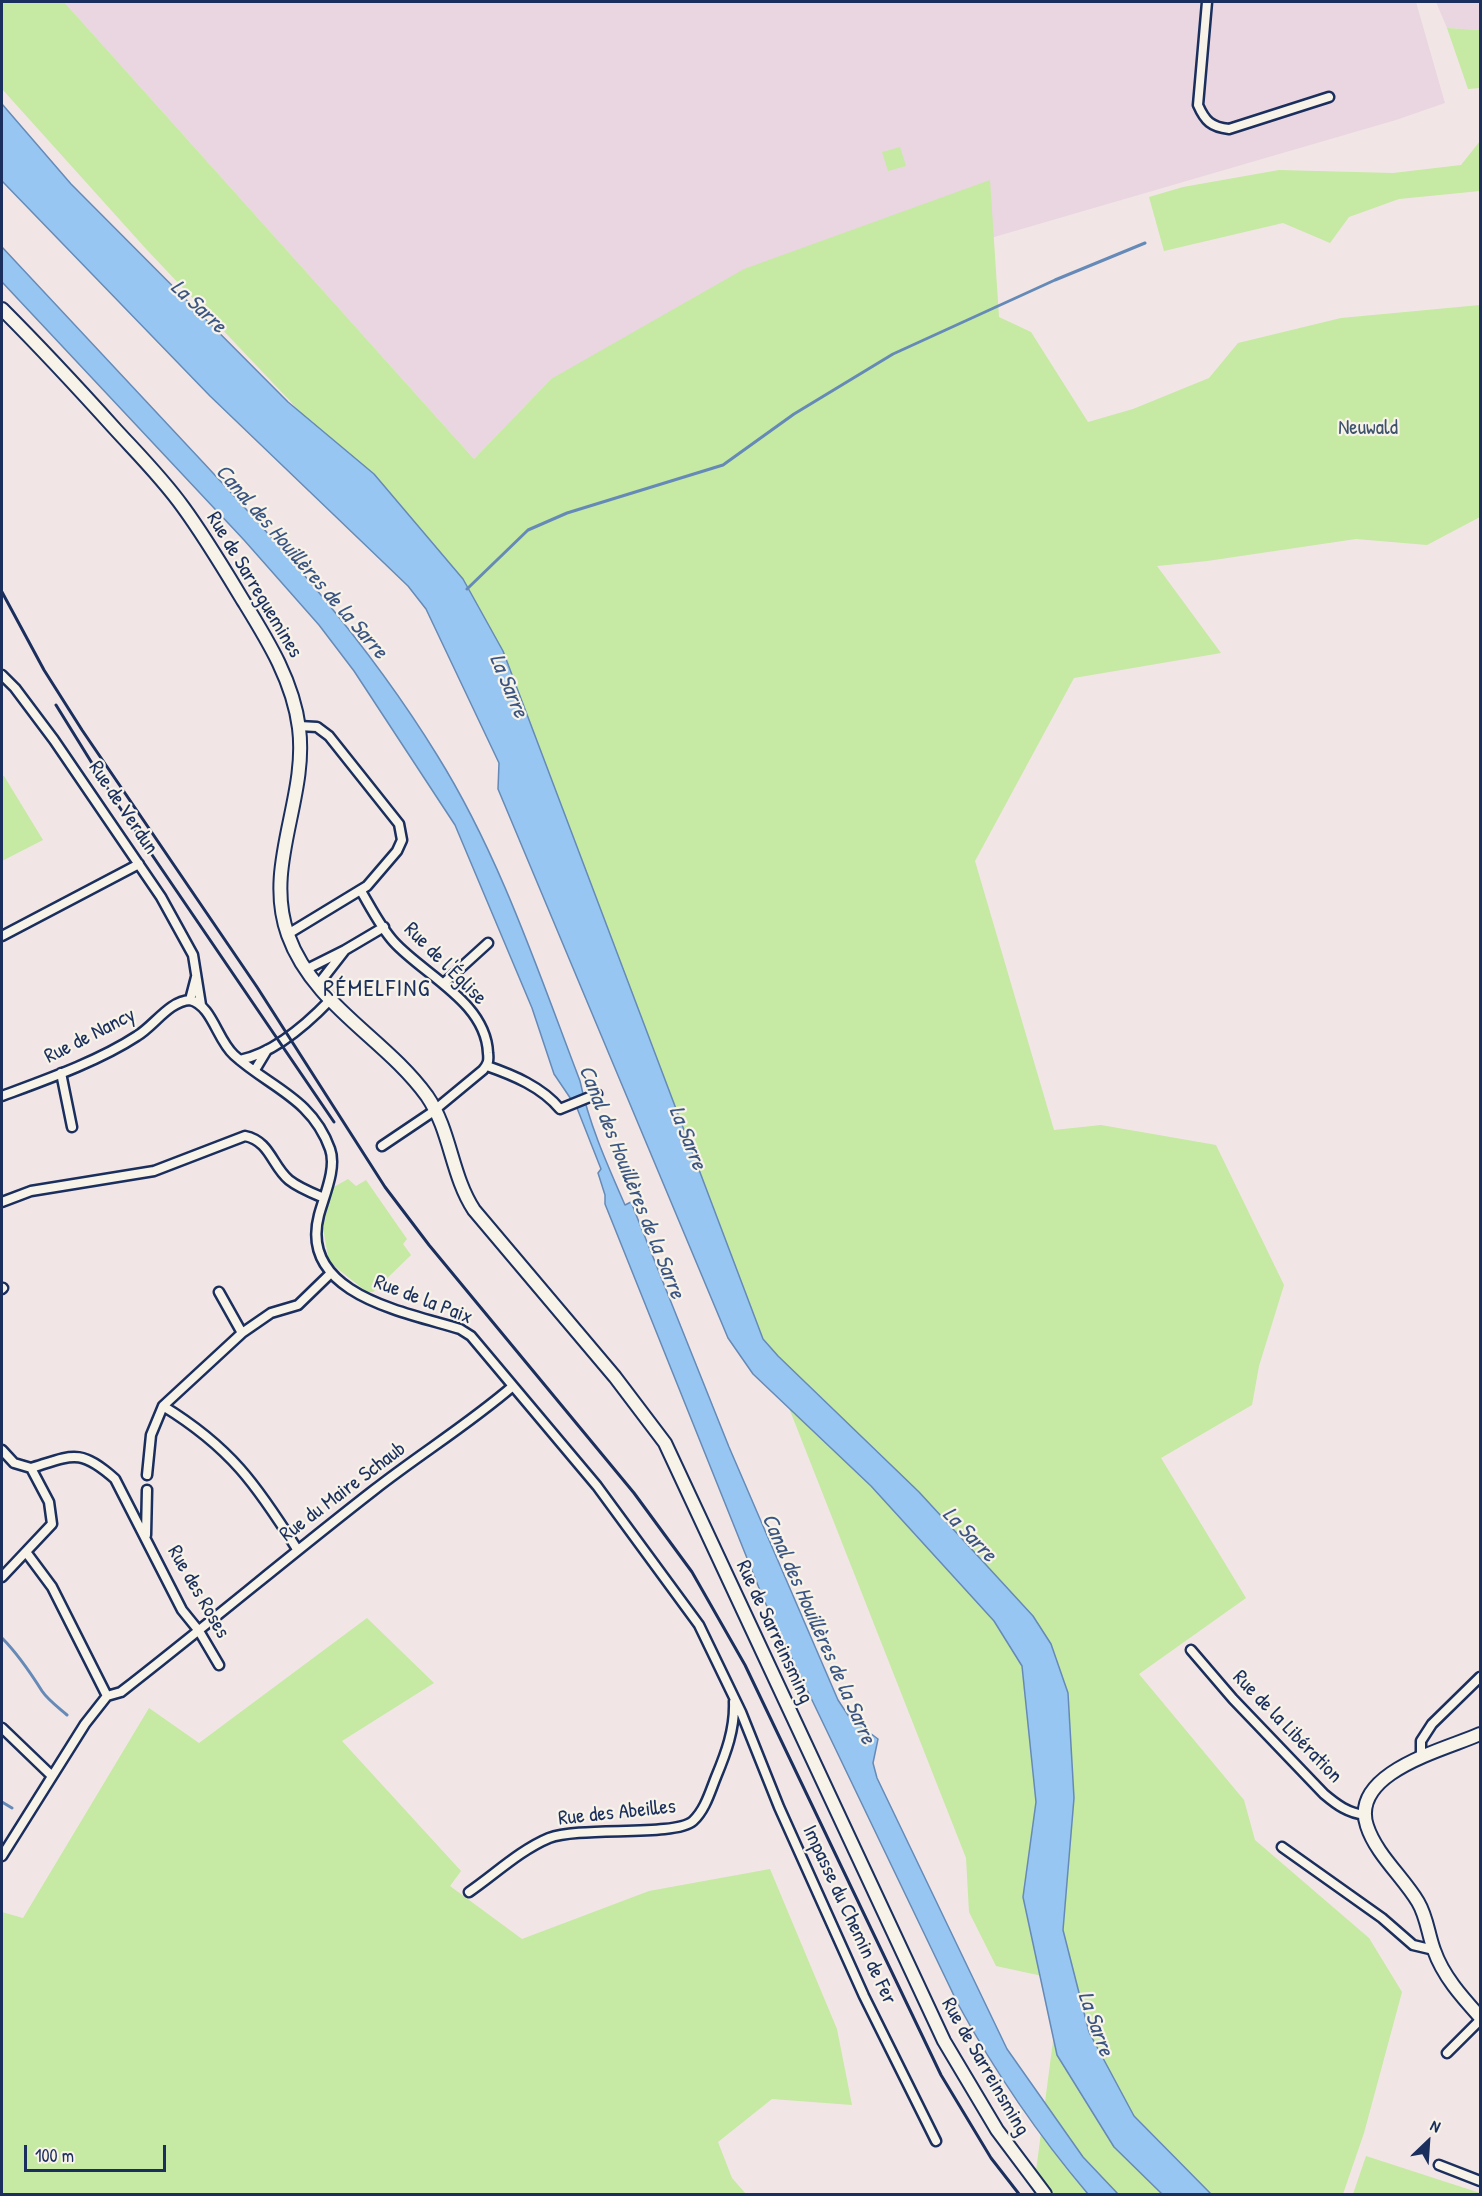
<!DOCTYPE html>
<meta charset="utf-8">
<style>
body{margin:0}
#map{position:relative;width:1482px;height:2196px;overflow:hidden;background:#f1e6e5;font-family:"Patrick Hand",sans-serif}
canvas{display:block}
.frame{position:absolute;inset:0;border:3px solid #1b2f5e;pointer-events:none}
.north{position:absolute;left:1398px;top:2112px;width:60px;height:60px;-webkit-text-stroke:4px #f7f3e8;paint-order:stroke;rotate:25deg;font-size:16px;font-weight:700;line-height:24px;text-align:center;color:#1b2f5e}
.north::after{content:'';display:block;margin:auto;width:21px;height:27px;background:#1b2f5e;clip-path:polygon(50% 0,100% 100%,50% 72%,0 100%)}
.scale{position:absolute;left:24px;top:2145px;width:142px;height:27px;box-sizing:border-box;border:3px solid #1b2f5e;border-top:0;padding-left:8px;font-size:18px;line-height:21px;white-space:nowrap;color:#1b2f5e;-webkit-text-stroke:4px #f7f3e8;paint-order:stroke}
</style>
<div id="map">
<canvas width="1482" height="2196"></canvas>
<div class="frame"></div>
<div class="north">N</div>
<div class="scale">100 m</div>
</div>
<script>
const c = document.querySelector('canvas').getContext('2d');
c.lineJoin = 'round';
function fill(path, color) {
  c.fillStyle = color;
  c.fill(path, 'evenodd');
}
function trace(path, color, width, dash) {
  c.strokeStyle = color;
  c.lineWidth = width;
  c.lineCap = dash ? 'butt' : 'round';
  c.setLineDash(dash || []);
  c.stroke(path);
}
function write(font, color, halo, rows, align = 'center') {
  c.font = font + ' "Patrick Hand",sans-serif';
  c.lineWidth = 4.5;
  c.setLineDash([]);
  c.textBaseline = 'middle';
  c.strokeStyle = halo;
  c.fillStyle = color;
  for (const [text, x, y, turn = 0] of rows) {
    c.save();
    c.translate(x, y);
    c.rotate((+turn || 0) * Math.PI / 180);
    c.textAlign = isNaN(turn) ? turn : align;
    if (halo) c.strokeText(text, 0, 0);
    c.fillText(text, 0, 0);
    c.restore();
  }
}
const built = new Path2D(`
 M64,2H1416L1445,103L1396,120L984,240L551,379L474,459Z
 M1436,2H1480V30L1447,28Z`);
const green = new Path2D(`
 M2,2H64L474,459L551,379L744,269L990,180L999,317L1031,332L1088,422L1133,409L1209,378L1238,343L1341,318L1480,305V517L1427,545L1356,539L1207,561L1157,566L1221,653L1074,678L975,861L1054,1130L1101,1125L1216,1145L1284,1285L1259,1366L1252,1405L1161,1458L1246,1598L1139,1674L1244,1800L1255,1840L1369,1938L1402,1992L1364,2133L1343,2194H1033L1061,1980L996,1966L969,1912L966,1858L719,1230L496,646L290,401L147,250L2,89Z
 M1447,28L1480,30V88L1468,89Z
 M1480,141V191L1399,199L1349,217L1330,243L1283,223L1164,251L1149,197L1183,187L1279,170L1393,173L1461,165Z
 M900,147L906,166L888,171L882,152Z
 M2,776H4L43,840L2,861Z
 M348,1179L356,1186L366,1180L407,1239L403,1244L411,1255L373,1292H367L329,1262L323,1228L332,1188Z
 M367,1618L434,1683L342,1741L461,1871L450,1886L522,1939L649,1891L770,1869L837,2029L852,2105L772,2099L718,2142L732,2178L746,2194H2V1912L23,1918L149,1708L199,1743Z
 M1366,2156L1480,2193V2194H1353Z`);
const water = new Path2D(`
 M2,104L71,184L288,402L374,474L463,579L503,651L763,1339L778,1356L919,1492L1033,1616L1051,1644L1068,1693L1074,1798L1063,1930L1089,2032L1134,2116L1211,2194H1162L1114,2147L1057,2055L1023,1897L1036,1802L1022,1666L994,1621L871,1486L753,1374L728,1338L498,789L499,763L426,609L408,586L210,396L2,181Z
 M2,247C63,313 124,378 185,443C277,541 367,641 437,755C500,856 538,971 580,1081C589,1124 607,1164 625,1205L631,1202L729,1447L838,1700L850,1718L878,1739L873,1763L877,1778L1007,2049L1083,2157L1118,2194H1088C1038,2135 995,2072 958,2004L763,1598L605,1204V1195L598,1173L601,1169L577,1108L554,1074L532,1008L455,825L354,671L319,625L244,540L2,282Z`);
const stream = new Path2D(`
 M467,589L528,530L567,513L723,465L794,414L893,354L1055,280L1145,243
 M2,1638C18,1654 30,1672 42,1691C48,1700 59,1708 67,1715
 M2,1802L12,1808`);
const street = new Path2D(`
 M1207,2L1198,105C1205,121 1211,127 1229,129L1329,97
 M2,675L15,688L54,740L161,897L193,955L201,1005
 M361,891C371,908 381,928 394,942C424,975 486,1002 488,1053C489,1061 488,1064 483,1070L431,1113L382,1146
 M288,934L367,886L397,851L402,840L399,824L329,736L317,727L299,726
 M2,936L139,864
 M345,950L384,927
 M305,970L345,950L317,986
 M444,983L488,943
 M190,1000C212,1005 217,1040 234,1055C269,1087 312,1098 330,1149C337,1168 324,1196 319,1215C298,1294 405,1312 460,1329L471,1336L597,1486L699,1625L741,1712L779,1807L864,1996L936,2141
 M190,1000L196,977
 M240,1060C274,1053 306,1025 330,1000
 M487,1066C513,1075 542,1087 560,1109L597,1094
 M255,1070L267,1050
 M61,1073L72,1127
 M2,1096C45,1080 99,1061 137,1036C154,1026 169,1001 190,1000
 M2,1202L31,1191L154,1171L245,1136C270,1141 272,1166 289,1180C299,1188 312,1193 324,1198
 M2,1289L3,1288
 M219,1292L242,1333
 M163,1406C230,1447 256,1484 297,1549
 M2,1450L14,1463L31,1468
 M31,1468C73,1455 80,1448 115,1479L182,1610L199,1631L219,1665
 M147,1475L151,1435L163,1406L242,1333L271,1313L298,1305L331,1273
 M146,1535L147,1490
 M26,1552L52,1587L107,1696
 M2,1577L52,1524L49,1502L31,1468
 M1191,1650L1233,1699L1324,1794C1337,1805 1348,1813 1365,1815
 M2,1728L52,1776
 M1421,1756V1741L1432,1724L1480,1677
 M1282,1847L1382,1918L1413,1945L1434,1950
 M2,1856L85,1724L107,1696L121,1692C206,1626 289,1556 374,1490C420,1454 469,1424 513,1386
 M469,1892C494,1875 520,1850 549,1838C580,1826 675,1837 693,1821C705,1810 710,1792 716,1777C726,1753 735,1729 734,1702
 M1447,2053L1480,2020
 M1439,2165L1480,2181`);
const secondary = new Path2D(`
 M2,309C41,348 79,389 116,430C139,455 163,479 183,507C205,537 224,569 244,602C268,641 293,681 299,728C308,799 263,866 288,935C313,1005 385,1038 427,1096C451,1131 451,1175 474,1210L615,1377L665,1443L944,2041L997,2130L1045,2194
 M1480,1734C1447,1749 1349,1772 1367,1826C1376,1854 1403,1877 1418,1902C1427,1917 1428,1934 1434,1950C1443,1976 1462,1997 1480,2017`);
const rail = new Path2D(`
 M2,592L44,670L82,730L257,987L385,1187L429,1245L634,1493L692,1572L745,1665L941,2075L991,2158L1019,2194
 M56,705L116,802L334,1122`);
const parkNames = [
 ["Neuwald",1368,428]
];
const streetNames = [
 ["Rue de Sarreguemines",254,585,59],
 ["Rue de Verdun",123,808,56],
 ["Rue de l'Église",445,964,45],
 ["Rue de Nancy",90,1036,-27],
 ["Rue de la Paix",423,1300,21],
 ["Rue du Maire Schaub",343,1492,-37],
 ["Rue des Roses",198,1592,60],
 ["Rue de Sarreinsming",774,1632,65],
 ["Rue de la Libération",1287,1727,46],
 ["Rue des Abeilles",617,1813,-6],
 ["Impasse du Chemin de Fer",849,1915,65],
 ["Rue de Sarreinsming",985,2067,60]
];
const waterNames = [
 ["La Sarre",198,307,43],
 ["Canal des Houillères de la Sarre",301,562,49],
 ["La Sarre",508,686,67],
 ["La Sarre",687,1138,68],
 ["Canal des Houillères de la Sarre",631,1182,68],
 ["La Sarre",969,1535,46],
 ["Canal des Houillères de la Sarre",818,1629,66],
 ["La Sarre",1095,2024,70]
];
const quarterNames = [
 ["RÉMELFING",377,990]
];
fill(built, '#ead6e1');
fill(green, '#c6e9a3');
fill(water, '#97c6f3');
trace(water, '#658ab7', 1.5);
trace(stream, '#658ab7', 3);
trace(street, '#1b2f5e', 13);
trace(secondary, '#1b2f5e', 16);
trace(street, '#f7f3e8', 8);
trace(secondary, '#f7f3e8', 12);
trace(rail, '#1b2f5e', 3);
write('21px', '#3d546c', '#f7f3e8', parkNames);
write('21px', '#1b2f5e', '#f7f3e8', streetNames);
write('italic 22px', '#3a5583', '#f7f3e8', waterNames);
c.letterSpacing = '1.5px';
write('24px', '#1b2f5e', '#f7f3e8', quarterNames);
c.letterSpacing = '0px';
</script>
